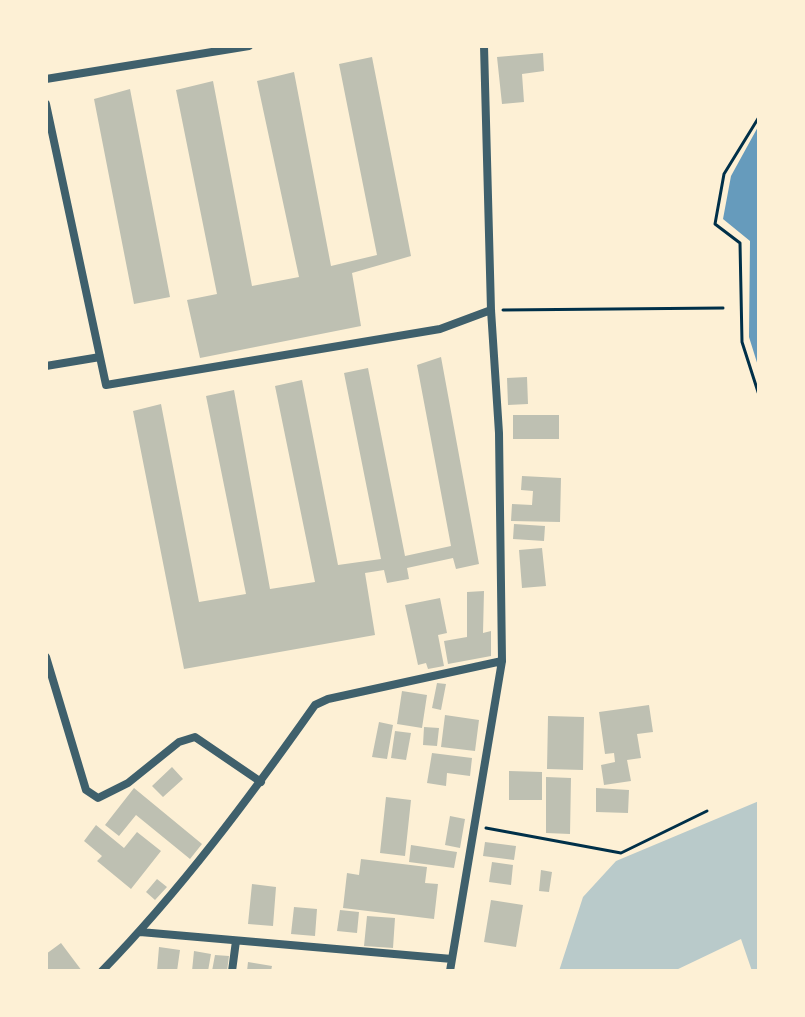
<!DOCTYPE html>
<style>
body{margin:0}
#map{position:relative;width:805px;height:1017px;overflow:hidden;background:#fdf0d5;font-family:"Crimson Pro",serif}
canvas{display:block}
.frame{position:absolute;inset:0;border:48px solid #fdf0d5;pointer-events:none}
</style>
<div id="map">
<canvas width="805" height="1017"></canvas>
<div class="frame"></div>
</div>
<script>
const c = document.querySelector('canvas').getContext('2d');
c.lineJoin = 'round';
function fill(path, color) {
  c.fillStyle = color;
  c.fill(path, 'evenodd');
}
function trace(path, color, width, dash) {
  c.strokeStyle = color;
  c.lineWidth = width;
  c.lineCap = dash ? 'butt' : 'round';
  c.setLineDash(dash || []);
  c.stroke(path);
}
const green = new Path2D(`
 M759,801V971H752L741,939L674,971H559L583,897L616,861Z`);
const water = new Path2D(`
 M759,125V369L749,337L750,241L723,219L731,176Z`);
const building = new Path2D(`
 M543,53L544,71L522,74L524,102L502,104L497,57Z
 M372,57L411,256L352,273L361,326L200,358L187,300L217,294L176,90L213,81L252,286L299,277L257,81L294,72L331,266L377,255L339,64Z
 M130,89L170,297L134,304L94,99Z
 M441,357L479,564L456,569L453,558L407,568L409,579L387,583L384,570L365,573L375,635L184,669L133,411L161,404L199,602L246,594L206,396L234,390L270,589L315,582L275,386L302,380L338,565L381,559L344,373L368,368L405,556L451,546L417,365Z
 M527,377L528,404L508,405L507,378Z
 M513,415H559V439H513Z
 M522,476L561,478L560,522L511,521L512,504L532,505L533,491L521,490Z
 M514,524L545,526L544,541L513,539Z
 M542,548L546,586L522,588L519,550Z
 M484,591L483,633L491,631V656L448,664L444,641L467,637V592Z
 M440,598L447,633L438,635L444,666L428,669L426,663L418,665L405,605Z
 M437,683L446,684L441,710L432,708Z
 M402,691L427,695L422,728L397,724Z
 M649,705L653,732L637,734L641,758L627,760L631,781L604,785L601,765L615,762L614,753L605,754L599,712Z
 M445,715L479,720L475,751L441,747Z
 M548,716L584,717L583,770L547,769Z
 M379,722L393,725L387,759L372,757Z
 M424,727L439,728L437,746L423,745Z
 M395,731L411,733L406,760L391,758Z
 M432,753L472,758L470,776L447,773L446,786L427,783Z
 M172,767L183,779L163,797L152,786Z
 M509,771L542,772V800H509Z
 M546,777L571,778L570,834L546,833Z
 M134,788L202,844L190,859L136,815L119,836L105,825Z
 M596,788L629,790L628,813L596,812Z
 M386,797L411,800L405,856L380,853Z
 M450,816L465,819L460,848L445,845Z
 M96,825L124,848L137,832L161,851L131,889L97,861L102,856L84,841Z
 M485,842L516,846L514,860L483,856Z
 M411,845L457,852L454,868L409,862Z
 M361,859L427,867L425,883L438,884L434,919L343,908L347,873L359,875Z
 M492,862L513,865L511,885L489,882Z
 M541,870L552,872L549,892L539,891Z
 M157,879L167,887L155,900L146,892Z
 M252,884L276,887L273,926L248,924Z
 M491,900L523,905L516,947L484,942Z
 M294,907L317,909L315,936L291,934Z
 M340,910L359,912L357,933L337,931Z
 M367,916L395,918L393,948L364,946Z
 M61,943L82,971H46V954Z
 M159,947L180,950L177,971H157Z
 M194,951L211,954L208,971H192Z
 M215,955L229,956L227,971H212Z
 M248,962L272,966L271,971H247Z`);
const path = new Path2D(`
 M759,117L724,174L715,224L740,243L742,342L759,395
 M503,310L723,308
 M486,828L621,853L707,811`);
const minor = new Path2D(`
 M46,79L249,46
 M46,104L106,385L440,329L491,310
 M46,366L100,357
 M46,657L86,790L98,798L128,783L179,742L195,737L261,782
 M140,932L452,959
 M102,971C181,890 250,797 315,705L328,699L502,661
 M232,971L236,941
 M450,971L502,661L499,433L491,310L484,46`);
fill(green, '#b9caca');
fill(water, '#669bbc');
fill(building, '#bec0b2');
trace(path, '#003049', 3);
trace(minor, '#3f606c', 8);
</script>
